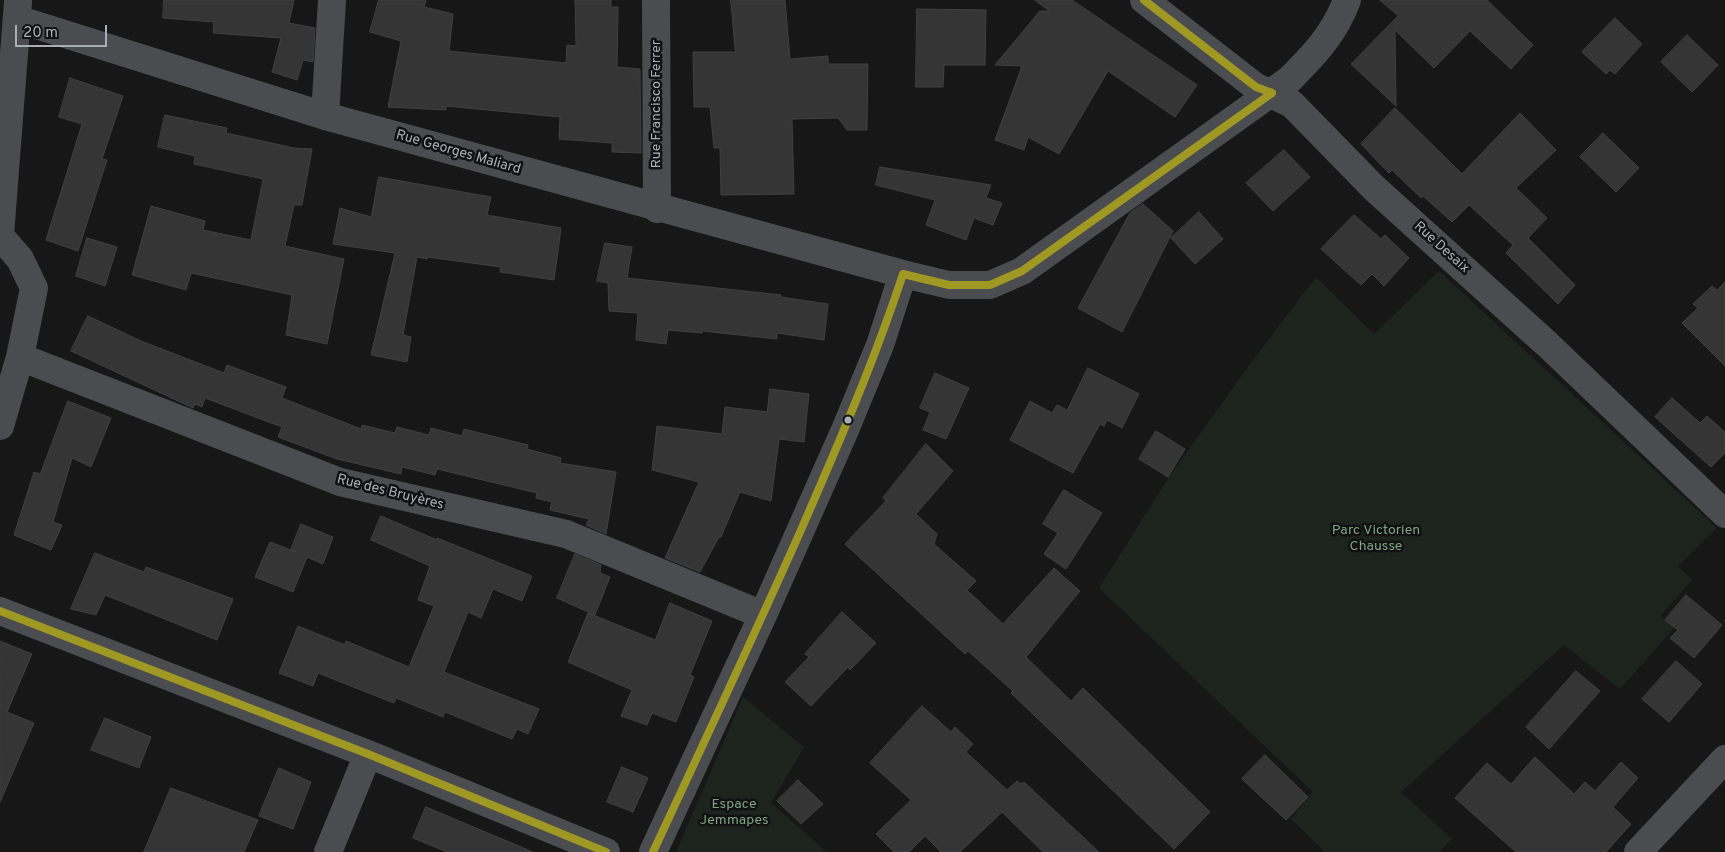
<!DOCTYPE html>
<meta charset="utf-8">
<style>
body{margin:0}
#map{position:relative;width:1725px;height:852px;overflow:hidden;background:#171717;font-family:Overpass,sans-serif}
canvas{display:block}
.scale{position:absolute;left:15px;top:25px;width:92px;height:22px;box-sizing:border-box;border:2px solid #a8adb8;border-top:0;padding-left:6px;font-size:15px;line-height:18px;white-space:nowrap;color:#a8adb8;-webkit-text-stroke:4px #111113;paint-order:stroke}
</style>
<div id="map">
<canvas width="1725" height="852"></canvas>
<div class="scale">20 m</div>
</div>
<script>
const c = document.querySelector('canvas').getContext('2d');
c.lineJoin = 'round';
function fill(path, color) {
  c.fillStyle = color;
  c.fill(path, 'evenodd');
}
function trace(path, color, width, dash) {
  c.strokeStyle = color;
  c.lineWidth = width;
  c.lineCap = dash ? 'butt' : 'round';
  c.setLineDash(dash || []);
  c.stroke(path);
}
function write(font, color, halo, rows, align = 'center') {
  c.font = font + ' Overpass,sans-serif';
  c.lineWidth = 5;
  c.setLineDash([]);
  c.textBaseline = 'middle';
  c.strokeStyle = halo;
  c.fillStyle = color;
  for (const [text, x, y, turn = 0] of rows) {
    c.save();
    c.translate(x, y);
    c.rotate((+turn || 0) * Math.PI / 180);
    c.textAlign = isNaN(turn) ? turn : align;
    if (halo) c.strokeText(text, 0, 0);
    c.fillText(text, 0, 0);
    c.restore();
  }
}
const green = new Path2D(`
 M1439,271L1717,528L1678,566L1692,580L1660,616L1675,627L1620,689L1564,645L1401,792L1452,839L1439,852H1325L1291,819L1313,792L1099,588L1169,477L1250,364L1316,277L1374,334Z
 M743,697L804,747L771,803L827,852H676Z`);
const building = new Path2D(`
 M164,0H294L289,23L315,28L313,62L303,60L297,80L272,72L281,38L213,33L214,22L163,18Z
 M379,0H426L424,7L453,14L449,51L566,63L567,45L576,46L575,0H611V7H618L617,67L640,69L641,153L612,152V143L559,139L560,117L446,106V110L388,107L401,41L370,32Z
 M731,0H785L790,59L828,56V64H868L867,130H847L838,118L792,119L794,194L721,195L720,148H714L710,107H694L693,52H735Z
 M1035,0H1072L1197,85L1175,117L1108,71L1059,154L1028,137L1024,150L995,140L1022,66L995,65L1040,11H1049Z
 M1380,0H1487L1533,45L1511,69L1470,31L1434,68L1395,30L1396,106L1351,64L1398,16Z
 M917,9L986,10L985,65H944L943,87H916Z
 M1615,18L1642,44L1615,74L1610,70L1606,74L1582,52Z
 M1687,35L1718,65L1692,92L1661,62Z
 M70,78L123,96L102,159L107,160L78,251L46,240L82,124L59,117Z
 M1395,108L1462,174L1520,113L1556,150L1516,188L1547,218L1528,238L1575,285L1558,304L1506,253L1513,245L1469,205L1452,222L1423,196L1421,198L1392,170L1389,173L1361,144Z
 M165,115L227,128L226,133L294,148L312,149L302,205H294L285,246L344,259L327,344L286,335L292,295L191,273L186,290L132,275L151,206L205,221L203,230L251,240L263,179L194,164L195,156L158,147Z
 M1603,133L1639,168L1616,192L1580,157Z
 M1284,150L1310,177L1273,211L1246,183Z
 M880,167L991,185L986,198L1002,203L993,225L974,218L966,240L926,225L935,200L876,185Z
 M379,177L491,197L487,215L561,228L554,280L500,272L501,267L427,257V259L417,257L403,335L411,337L407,362L371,355L395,253L333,244L340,208L371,217Z
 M1143,204L1173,231L1122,332L1078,308L1130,213Z
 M1199,212L1223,239L1195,264L1171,238Z
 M1354,215L1381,239L1385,235L1409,258L1384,286L1372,274L1361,285L1321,249Z
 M87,238L117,247L105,286L76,276Z
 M605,243L632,247L627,278L781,295V297L828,304L824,340L777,333V339L702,331V333L668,330L666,344L636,340L638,313L609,311L608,283L597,281Z
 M1725,282V366L1682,323L1698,308L1693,304L1712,286L1717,290Z
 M88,316L141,341L224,373L227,365L286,387L282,398L361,429L362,425L395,433L397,427L429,435L431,428L462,436L464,429L528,445L527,449L561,458L560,463L616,472L606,534L586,525L589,519L550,510L552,502L536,498L537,493L437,469L435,475L402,467L401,474L337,459L278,437L282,427L205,398L202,407L195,404L193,408L71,351Z
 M1088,368L1139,394L1122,428L1107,420L1104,426L1100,424L1073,473L1010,440L1030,401L1052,413L1057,405L1067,410Z
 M935,373L969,388L946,439L923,430L930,412L920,408Z
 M770,389L809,394L804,442L779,439L771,501L740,492L721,537H719L700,572L665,558L699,482L652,470L657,426L722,434L725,407L767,412Z
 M1672,398L1700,423L1707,416L1725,432V453L1711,467L1655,417Z
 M68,401L111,418L91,467L72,458L53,522L62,525L51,550L14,535L34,472L40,474Z
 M1156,431L1185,449L1168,477L1139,459Z
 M926,444L953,471L916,514L937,534L934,544L976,581L967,590L1003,624L1054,568L1080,591L1026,657L1071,701L1083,688L1210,812L1174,849L1011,693L1013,691L968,651L965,654L845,544L886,501L883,498Z
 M1064,490L1102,513L1066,569L1044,554L1058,533L1043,524Z
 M381,516L437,540V538L532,576L522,601L493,589L481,618L468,612L444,672L539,709L528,734L517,729L512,739L445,712L443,717L396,698L394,703L318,673L313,686L279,673L298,626L345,645L346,641L409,667L434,606L418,600L430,566L371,540Z
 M301,524L333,537L323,564L307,557L293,592L255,577L270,542L296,552L291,550Z
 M95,553L144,572L146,567L233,599L217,640L105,595L96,615L71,609Z
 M575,554L601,565L600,573L610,577L595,615L557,598Z
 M1686,595L1722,625L1694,658L1670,638L1678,630L1665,620Z
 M670,603L712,621L690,675L694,677L676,722L652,713L647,725L621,716L632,690L568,662L588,613L655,640Z
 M842,612L876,643L850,670L848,667L811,706L785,682L809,657L805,654Z
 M0,641L32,654L7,712L34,723L0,802Z
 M1676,661L1702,684L1669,722L1642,699Z
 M1576,671L1600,691L1549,749L1526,727Z
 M922,706L951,732L955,727L973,744L966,752L1007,790L1017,781L1021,784L1024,782L1099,852H1043L1002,812L960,852H941L925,836L909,852H894L876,834L911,800L870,763Z
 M105,718L151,737L139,768L91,750Z
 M1265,755L1308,797L1286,820L1242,779Z
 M1535,757L1574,794L1585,782L1595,791L1621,762L1638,778L1613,807L1631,824L1606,852H1516L1455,798L1487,763L1511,784Z
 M622,767L648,778L633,812L607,802Z
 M279,768L311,782L293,829L259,816Z
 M798,780L823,804L801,824L777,801Z
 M171,788L258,820L244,852H144Z
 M426,807L533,852H447L413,838Z`);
const street = new Path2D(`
 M656,0L657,209
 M1144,0L1256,87L1292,104L1374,188L1547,344L1725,514
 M17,19L325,116L903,274
 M325,116L332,0
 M0,235L18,2
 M0,236L20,259L34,288L20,357L0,426
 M20,357L340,482L566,534L763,615
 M0,611L368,754L606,852
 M328,852L368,754
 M653,852L763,615L845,430L880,345L903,274L949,285H990L1022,271L1289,80C1314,55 1335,33 1347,0
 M1638,852L1725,759`);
const bus1 = new Path2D(`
 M1144,0L1256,87L1272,93
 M0,611L368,754L606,852
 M653,852C703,745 753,638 801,530C838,445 874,362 903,274L949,285H990L1022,271L1272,93`);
const markers = [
 [848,420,4.5,"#a8adb8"]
];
const streetNames = [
 ["Rue Francisco Ferrer",657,104,-90],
 ["Rue Georges Maliard",458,153,16],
 ["Rue Desaix",1441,248,42],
 ["Rue des Bruyères",390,493,14]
];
const parkNames = [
 ["Parc Victorien",1376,531],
 ["Chausse",1376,547],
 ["Espace",734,805],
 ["Jemmapes",734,821]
];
fill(green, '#1d241e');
fill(building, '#353536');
trace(building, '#3f4043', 1);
trace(street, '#4b4c50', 28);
trace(bus1, '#9f9822', 8);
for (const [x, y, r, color] of markers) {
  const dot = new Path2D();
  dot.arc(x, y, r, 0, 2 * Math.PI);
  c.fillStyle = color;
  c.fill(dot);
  trace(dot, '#111113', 2);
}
write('14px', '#a8adb8', '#111113', streetNames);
write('14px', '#7fa381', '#111113', parkNames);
</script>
